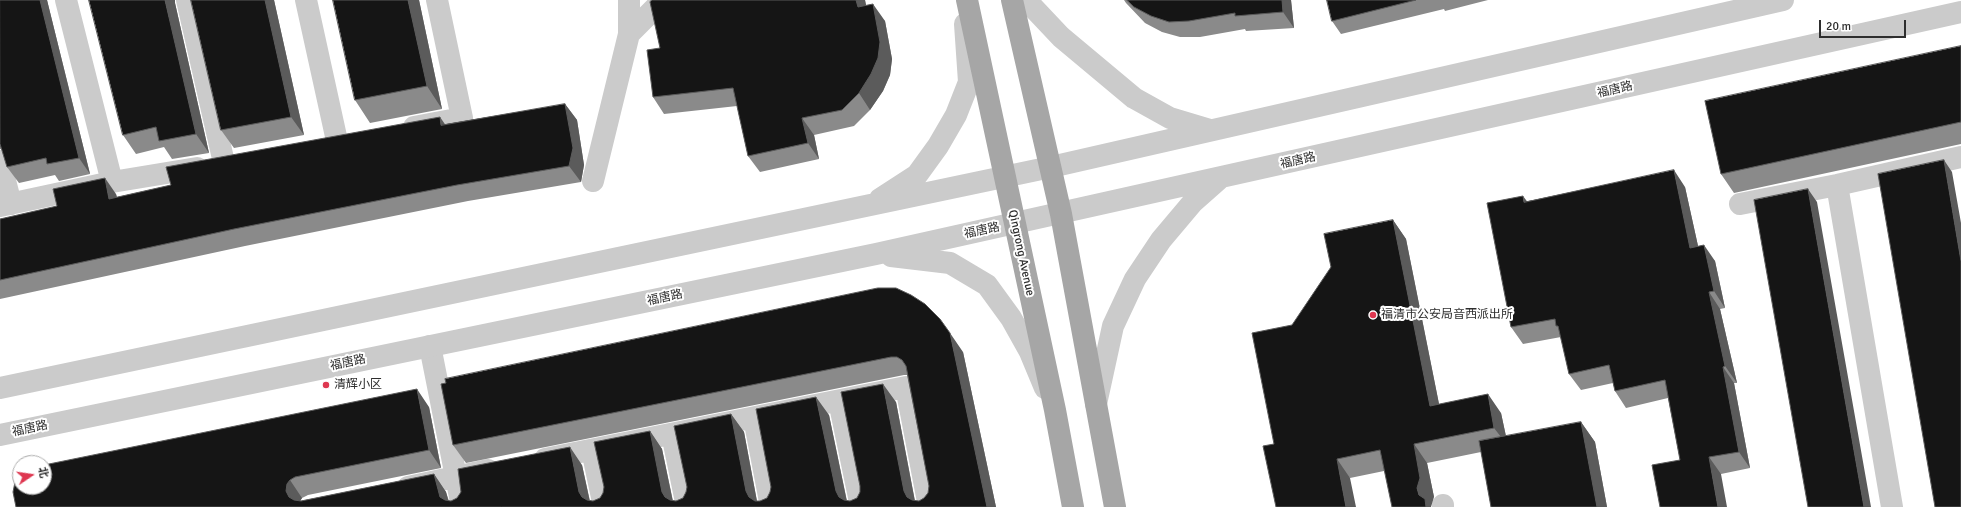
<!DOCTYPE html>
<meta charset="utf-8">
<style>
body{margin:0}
#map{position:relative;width:1961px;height:507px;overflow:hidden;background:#fff;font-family:Signika,"Noto Sans SC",sans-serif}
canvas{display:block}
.north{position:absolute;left:12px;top:455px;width:40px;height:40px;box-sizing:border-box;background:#fff;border:1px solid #ababab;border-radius:50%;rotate:77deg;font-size:11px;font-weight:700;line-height:16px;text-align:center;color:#2e2e2e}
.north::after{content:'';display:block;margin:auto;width:14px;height:18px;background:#de3750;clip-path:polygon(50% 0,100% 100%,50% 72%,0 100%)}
.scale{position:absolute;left:1819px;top:20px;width:87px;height:18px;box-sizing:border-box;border:2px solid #2e2e2e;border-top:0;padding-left:5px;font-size:12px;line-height:14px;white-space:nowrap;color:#2e2e2e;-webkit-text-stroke:3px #fff;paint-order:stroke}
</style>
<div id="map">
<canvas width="1961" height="507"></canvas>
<div class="north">北</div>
<div class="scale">20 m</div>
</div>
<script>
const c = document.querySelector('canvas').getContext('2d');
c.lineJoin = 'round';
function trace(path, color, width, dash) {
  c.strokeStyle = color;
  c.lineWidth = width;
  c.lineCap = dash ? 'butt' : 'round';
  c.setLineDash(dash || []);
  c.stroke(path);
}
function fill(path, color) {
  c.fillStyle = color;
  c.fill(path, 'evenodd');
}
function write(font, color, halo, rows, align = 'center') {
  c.font = font + ' Signika,"Noto Sans SC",sans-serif';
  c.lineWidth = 4;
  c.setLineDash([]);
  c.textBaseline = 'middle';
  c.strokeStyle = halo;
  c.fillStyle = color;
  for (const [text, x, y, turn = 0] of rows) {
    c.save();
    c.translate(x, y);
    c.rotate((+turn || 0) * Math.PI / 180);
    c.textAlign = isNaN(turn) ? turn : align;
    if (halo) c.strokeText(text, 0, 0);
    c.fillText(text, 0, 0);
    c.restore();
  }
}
const minor = new Path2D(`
 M66,0L112,182
 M187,0L224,163
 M306,0L337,141
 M629,34L663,0
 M414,127L462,118L437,0
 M0,161L11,204
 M593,181L629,34V0
 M1837,185L1892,507
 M1740,204L1837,185L1961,157
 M0,206L112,182L197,168
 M430,346L462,507
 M839,401L861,507
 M754,418L771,507
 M672,434L687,507
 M592,450L604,507
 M545,459L906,387L929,507
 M408,487L488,470
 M1443,505V507`);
const tertiary = new Path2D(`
 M1026,0L1061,37L1134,98L1170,118L1210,130
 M880,199L917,175L938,146L956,115L969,82L965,24
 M891,256L950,263L987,285L1011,318L1030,352L1045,388
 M0,388L1051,167L1783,0
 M1096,404L1113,326L1135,279L1161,240L1193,202L1219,179
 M0,435L876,254L1961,12`);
const primary = new Path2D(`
 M967,0L1055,410L1073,507
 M1012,0L1061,214L1115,507`);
const wall = new Path2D(`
 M0,0H47L90,174L59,181L55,175L19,183L7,167L2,149H0Z
 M191,0H274L304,135L234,148L221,130Z
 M419,0L442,109L370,123L355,100Z
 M652,0H865L866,6L885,21L892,59L890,75L883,91L870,110L854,126L814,135L819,159L760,172L748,156L737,106L664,114L653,97L660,48Z
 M1124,0H1291L1294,28L1246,31L1245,29L1200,37H1180L1162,32L1145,23L1126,3Z
 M1327,0H1488L1445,11L1444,9L1341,34L1332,21Z
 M175,3L209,153L172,159L164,147L136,154L123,135Z
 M1961,46V144L1734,193L1721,174Z
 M565,104L577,120L584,165L581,182L468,201L245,246L0,299V219L116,194L117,197L445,124Z
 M1685,187L1698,246L1715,261L1725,308L1720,309L1737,383H1734L1750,468L1721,474L1680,460L1668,398L1626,408L1615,391L1613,383L1581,390L1569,374L1561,337L1523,344L1511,327L1527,201Z
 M1393,220L1406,239L1439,404L1501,413L1506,436L1581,422L1595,442L1607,507H1491L1481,452L1427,463L1434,497L1384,471L1350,478L1274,444L1292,325Z
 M963,352L996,507H16L429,407L441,468L308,495L302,498L300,501L434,474L446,492L449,501H451L582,465L590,501H593L600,498L650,431L662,449L673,501H676L683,498L731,414L744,432L757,501H760L767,498L829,415L847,501H850L857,498L860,492L896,402L915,501H919L924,498L928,493L929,486L907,375H904L466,463L453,445L441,384Z`);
const shadedWall = new Path2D(`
 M40,0H47L90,174L79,158Z
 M165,0H175V3L209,153L196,134Z
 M265,0H274L304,135L291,117Z
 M408,0H419L442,109L427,86Z
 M856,0H865L870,24L858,7Z
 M1282,0H1291L1294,28L1283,12Z
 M873,4L885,21L892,59L890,75L883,91L870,110L859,93Z
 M565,104L577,120L584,165L581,182L569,166Z
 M440,117L451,133L441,125Z
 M802,118L814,135L819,159L808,143Z
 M1944,160L1952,172L1961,223V261Z
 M1674,170L1685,187L1702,264L1690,248Z
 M105,178L116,194L121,215L109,199Z
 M1808,189L1817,202L1871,507H1864Z
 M1523,196L1535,212L1524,202Z
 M1393,220L1406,239L1443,424L1430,406Z
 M1704,245L1715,261L1725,308L1714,291Z
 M1709,292L1720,309L1737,383L1725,366Z
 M950,333L963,352L996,507H987Z
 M1723,367L1734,383L1750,468L1739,452Z
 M883,384L896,402L916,507L907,497L904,491Z
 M417,389L429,407L441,468L429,450Z
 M1488,394L1501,413L1508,446L1494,428Z
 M816,397L829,415L848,507L839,497L836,491Z
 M731,414L744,432L758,507L749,497L746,491Z
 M1581,422L1595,442L1607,507H1597Z
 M650,431L662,449L674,507L665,497L662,492Z
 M1414,444L1427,463L1434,497L1431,507H1426L1419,495L1417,488Z
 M570,447L582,465L591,507L582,497L579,492Z
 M1709,457L1721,474L1727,507H1718Z
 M1337,459L1350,478L1356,507H1346Z
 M434,474L446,492L450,507L440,497Z
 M290,480L302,498L299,503V507L289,497L286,491L287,484Z`);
const building = new Path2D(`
 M0,0H40L79,158L47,164L46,158L7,167L0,144Z
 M89,0H165L196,134L159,141L156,127L123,135Z
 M191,0H265L291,117L221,130Z
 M333,0H408L427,86L355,100Z
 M652,0H856L858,7L873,4L880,42L878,58L871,74L859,93L842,110L802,118L808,143L748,156L733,88L653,97L647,50L660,48L650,2Z
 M1127,0H1282L1283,12L1235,16V13L1189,21L1169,22L1151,16L1134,7Z
 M1327,0H1416L1332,21Z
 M1961,46V122L1721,174L1705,101Z
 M565,104L573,148L569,166L457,185L234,229L0,280V219L57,206L53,189L105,178L109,199L171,185L166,167L440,117L441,125Z
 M1944,160L1961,261V507H1935L1878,174Z
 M1674,170L1690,248L1704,245L1714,291L1709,292L1725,366L1723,367L1739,452L1709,457L1718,507H1660L1652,465L1680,460L1665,380L1615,391L1609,365L1569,374L1558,326H1556L1555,319L1511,327L1487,203L1523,196L1524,202Z
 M1808,189L1864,507H1808L1754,200Z
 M1393,220L1430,406L1488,394L1494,428L1414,444L1420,478L1417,488L1419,495L1425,499L1426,507H1392L1380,450L1337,459L1346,507H1276L1263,446L1274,444L1252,333L1292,325L1331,267L1324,234Z
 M878,288H896L911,295L925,304L940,319L950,333L987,507H16L13,492L15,482L20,476V487H44V465L417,389L429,450L295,477L290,480L287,484L286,491L289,497L294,500L301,501L434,474L440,497L445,500L451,501L457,498L461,492L458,469L570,447L579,492L582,497L587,500L593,501L600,498L603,493L604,487L594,442L650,431L662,492L665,497L670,500L676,501L683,498L686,492L687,487L674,426L731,414L746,491L749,497L755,501H760L767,498L770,492L771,487L756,409L816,397L836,491L839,497L844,500L850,501L857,498L860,492V486L841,392L883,384L904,491L907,497L912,500L919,501L924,498L928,493L929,486L906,366L902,360L897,357H891L453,445L441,384L446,383L445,379Z
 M1581,422L1597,507H1491L1479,441Z`);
const markers = [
 [1373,315,4,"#de3750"],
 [326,385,4,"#de3750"]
];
const streetNames = [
 ["福唐路",1615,90,-13],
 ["福唐路",1298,161,-13],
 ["福唐路",982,231,-12],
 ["Qingrong Avenue",1021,253,78],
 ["福唐路",665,298,-12],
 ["福唐路",348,363,-12],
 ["福唐路",30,429,-12]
];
const poiNames = [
 ["福清市公安局音西派出所",1381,315],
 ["清辉小区",334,385]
];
trace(minor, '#cbcbcb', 22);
trace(tertiary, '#cbcbcb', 22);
trace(primary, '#a6a6a6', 22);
fill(wall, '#8a8a8a');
fill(shadedWall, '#5b5b5b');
fill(building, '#151515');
trace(building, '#5b5b5b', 1);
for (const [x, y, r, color] of markers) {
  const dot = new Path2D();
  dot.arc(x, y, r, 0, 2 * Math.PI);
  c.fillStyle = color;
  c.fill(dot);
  trace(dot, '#fff', 1.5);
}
write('12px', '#2e2e2e', '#fff', streetNames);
write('12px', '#2e2e2e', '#fff', poiNames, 'left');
</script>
